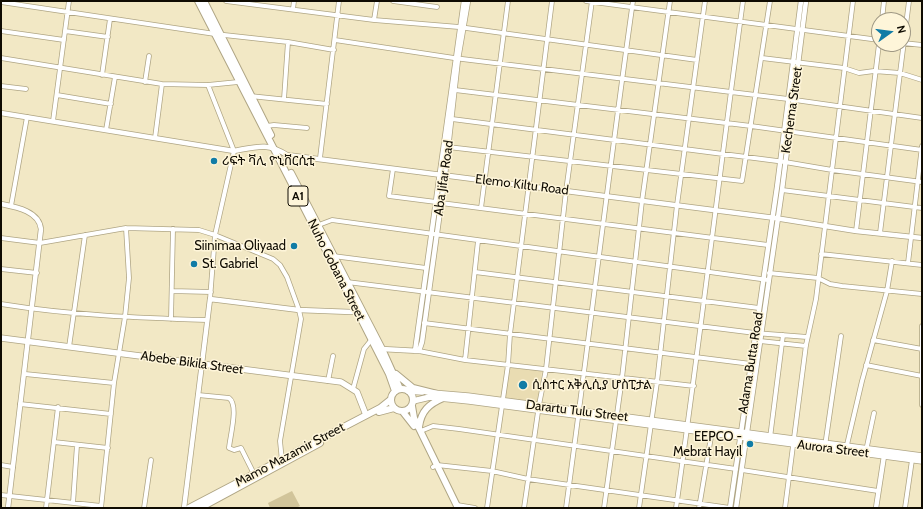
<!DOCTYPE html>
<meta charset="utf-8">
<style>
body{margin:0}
#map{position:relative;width:923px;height:509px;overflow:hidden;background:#f2e8c5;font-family:Cabin,sans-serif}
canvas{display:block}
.frame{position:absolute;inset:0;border:2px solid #0f0b02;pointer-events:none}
.north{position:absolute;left:871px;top:12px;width:40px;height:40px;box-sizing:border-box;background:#fef5d9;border:1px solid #9e9783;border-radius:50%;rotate:76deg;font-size:11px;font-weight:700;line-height:16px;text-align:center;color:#0f0b02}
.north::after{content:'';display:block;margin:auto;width:14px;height:18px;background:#117ca6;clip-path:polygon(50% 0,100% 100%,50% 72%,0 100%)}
</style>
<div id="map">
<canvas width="923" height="509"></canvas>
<div class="frame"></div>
<div class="north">N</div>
</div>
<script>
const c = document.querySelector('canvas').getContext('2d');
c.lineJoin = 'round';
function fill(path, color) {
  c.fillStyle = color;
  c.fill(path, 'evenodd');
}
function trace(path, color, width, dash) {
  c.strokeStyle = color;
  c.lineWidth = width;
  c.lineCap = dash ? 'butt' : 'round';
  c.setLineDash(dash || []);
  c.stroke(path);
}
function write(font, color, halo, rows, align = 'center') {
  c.font = font + ' Cabin,"Noto Sans Ethiopic",sans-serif';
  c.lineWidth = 3;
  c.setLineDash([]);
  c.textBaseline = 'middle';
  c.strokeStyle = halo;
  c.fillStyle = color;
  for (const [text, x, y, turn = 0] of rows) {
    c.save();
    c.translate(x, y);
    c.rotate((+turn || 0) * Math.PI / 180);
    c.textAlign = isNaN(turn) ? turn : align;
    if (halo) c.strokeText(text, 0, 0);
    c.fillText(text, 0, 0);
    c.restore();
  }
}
const built = new Path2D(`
 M508,366L542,370L538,404L504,399Z`);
const green = new Path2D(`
 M292,491L300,506L296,508H270L268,503Z`);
const minor = new Path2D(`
 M226,1L374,20L459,27L697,60
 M393,1L437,7
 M586,1L879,40
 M1,2L215,34L288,42L334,50
 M293,9L294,1
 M374,20L377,1
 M882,20L884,1
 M1,31L64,40
 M65,31L108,37
 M335,40L454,58L788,99L922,118
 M903,43L922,45
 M1,58L162,84L208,85L238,82
 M762,58L844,68L859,73L874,71L900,73L922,80
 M102,75L110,19
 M145,82L149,56
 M208,85L234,151L215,235L210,299
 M1,86L26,89
 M455,90L751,126L922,150
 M57,95L111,104
 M250,96L327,104
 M284,99L288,42
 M452,119L785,162L832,170L922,182
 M53,121L69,1
 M267,126L274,125L307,128
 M106,130L115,77
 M155,138L162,84
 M448,147L742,181L770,1
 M320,158L339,1
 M393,169L389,196L436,202
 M782,190L922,208
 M441,203L768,245
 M11,206L27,117
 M481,208L508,1
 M316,226L332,220L768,280
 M856,231L879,44
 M880,233L909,1
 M1,238L40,243L126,228L199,230L215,235L273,259L280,265L287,277L299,310L301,319L280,441L282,461
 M821,254L922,265
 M333,256L426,268
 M908,263L922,146
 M1,269L37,273
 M475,272L759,308
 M769,273L818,278L830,284L842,286L922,294
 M347,282L755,333L807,337
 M172,291L211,292
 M1,304C69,315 138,318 207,320
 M171,319L173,229
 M424,323L751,364
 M922,326V405
 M873,340L922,349
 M760,341L806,346
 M69,347L85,235
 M419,351L465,360L694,386
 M465,360L478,241
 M866,365L922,376
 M25,374L114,383
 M328,381L333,356
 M353,389L364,349L372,339
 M198,395L229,398C239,405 230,436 229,448L234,450L241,448L255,476
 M20,404L111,414
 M421,431L433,426L459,429L736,469
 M770,438L783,335
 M54,442L108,448
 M825,446L841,336
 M846,449L862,381L887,291L892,261
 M866,451L874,413
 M1,465L13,467
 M433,467L437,465L492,471L528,479L730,508
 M742,470L878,491
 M1,495L101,506
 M73,503L77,445
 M457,505L475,508
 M46,508L58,407
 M101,508L114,383L125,317L129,278L126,228
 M144,508L151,460
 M487,508L508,365L510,334L552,1
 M524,508L539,405L546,369L566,191L592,1
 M566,508C589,339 609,170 633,1
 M604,508L622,378L642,201L670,1
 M639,508L657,382L677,205L705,1
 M676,508C700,339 720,170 743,1
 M699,508L712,431
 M785,508L806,345L816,299L853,1
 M905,508L912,460`);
const tertiary = new Path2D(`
 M1,113L234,151C256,147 267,142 287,155L775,218L856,231L922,238
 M1,204C16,207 39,211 41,229L8,508
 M382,349L419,351L422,342L445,175L458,59L468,1
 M415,351L464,1
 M184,508L210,299L299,310L351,312L358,310
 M730,508L777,187L801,1
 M736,508L782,190L806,1
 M876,508L884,456`);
const secondary = new Path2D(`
 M1,338L341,382L357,392L366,415
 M408,391L422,392
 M432,393L468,396L922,456
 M413,401L430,397L469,401L922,461`);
const primary = new Path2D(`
 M198,1L357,311L389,374L395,391
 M204,1L271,135
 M291,173L382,349L400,389
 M396,374L413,388L437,394
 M391 400a11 11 0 1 1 22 0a11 11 0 1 1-22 0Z
 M412,406L414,418L458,508
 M379,412L394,408
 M403,412L414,426
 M419,427C421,411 429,404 443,398
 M189,508L380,408L390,400
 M200,508L320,443`);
const markers = [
 [214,161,4,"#117ca6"],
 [294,246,4,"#117ca6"],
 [194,264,4,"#117ca6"],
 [523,385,5,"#117ca6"],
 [750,444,4,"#117ca6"]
];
const shields = [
 [298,196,20]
];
const shieldNames = [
 ["A1",298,196]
];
const streetNames = [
 ["Kechema Street",792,110,-82],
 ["Aba Jifar Road",444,178,-82],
 ["Elemo Kiltu Road",522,185,7],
 ["Nuho Gobana Street",336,270,63],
 ["Abebe Bikila Street",192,363,8],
 ["Adama Butta Road",751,363,-81],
 ["Darartu Tulu Street",577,411,7],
 ["Aurora Street",833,449,7],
 ["Mamo Mazamir Street",290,455,-28]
];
const poiNames = [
 ["ሪፍት ቫሊ ዮኒቨርሲቲ",222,161],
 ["Siinimaa Oliyaad",286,246,"right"],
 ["St. Gabriel",202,264],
 ["ሲስተር አቅሊሲያ ሆስፒታል",532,385],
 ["EEPCO -",742,437,"right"],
 ["Mebrat Hayil",742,452,"right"]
];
fill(built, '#e9dcb2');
fill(green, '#d1c49a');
trace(minor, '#afa584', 5.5);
trace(tertiary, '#afa584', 6);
trace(secondary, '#afa584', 7);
trace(primary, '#afa584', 8);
trace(minor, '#fff', 4);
trace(tertiary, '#fff', 4.5);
trace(secondary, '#fff', 5.5);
trace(primary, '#fff', 6);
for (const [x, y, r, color] of markers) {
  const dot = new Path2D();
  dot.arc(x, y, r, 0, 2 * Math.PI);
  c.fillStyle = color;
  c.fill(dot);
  trace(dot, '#fef5d9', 1.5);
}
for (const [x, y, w] of shields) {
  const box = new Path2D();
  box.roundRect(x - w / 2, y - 10, w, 20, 3);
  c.fillStyle = '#fef5d9';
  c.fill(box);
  trace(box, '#0f0b02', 1);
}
write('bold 12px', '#0f0b02', null, shieldNames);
write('13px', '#0f0b02', '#fef5d9', streetNames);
write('13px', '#0f0b02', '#fef5d9', poiNames, 'left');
</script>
